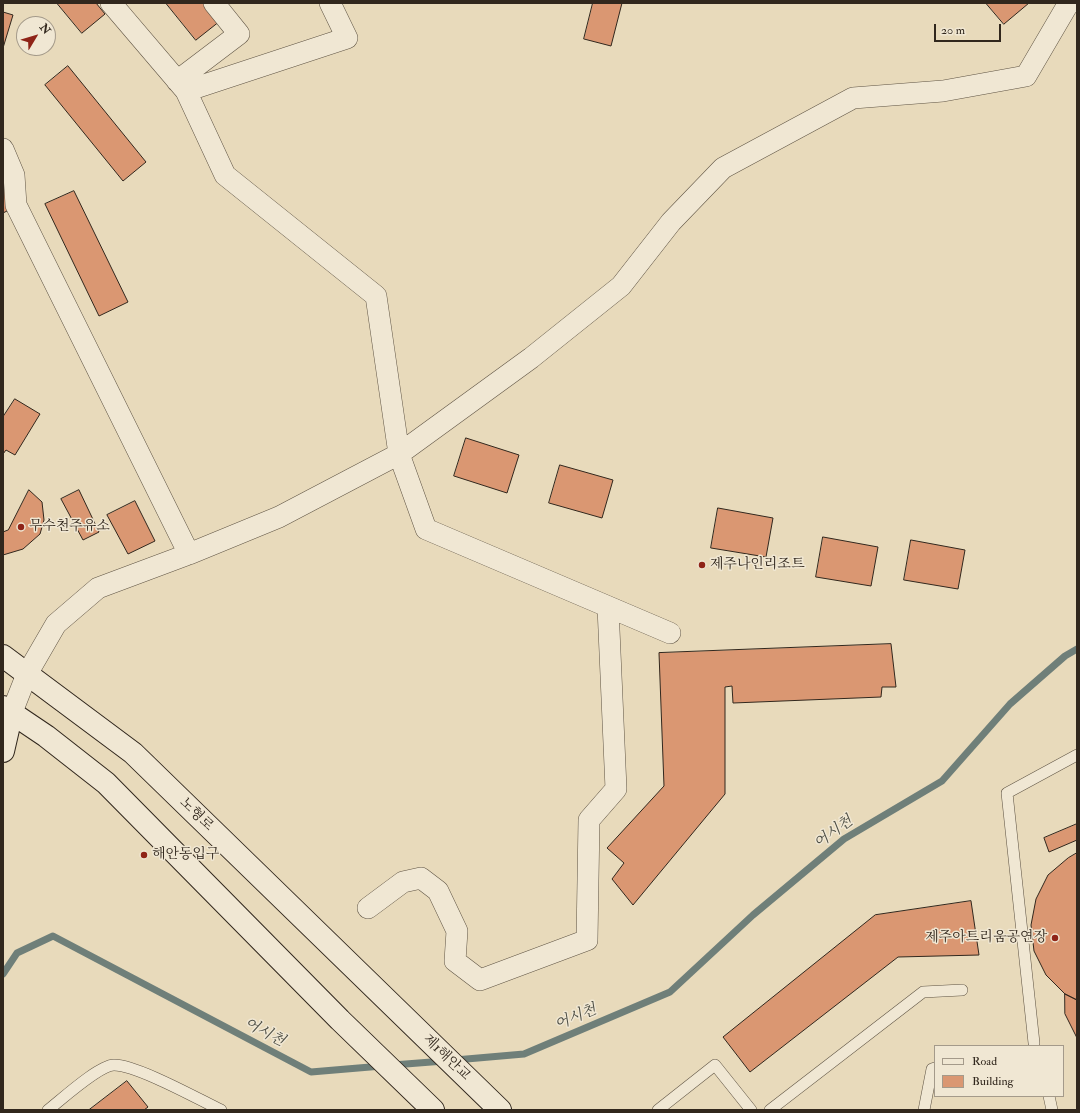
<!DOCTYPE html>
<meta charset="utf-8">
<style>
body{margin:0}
#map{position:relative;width:1080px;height:1113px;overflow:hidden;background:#e8dabb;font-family:"IM FELL Double Pica",serif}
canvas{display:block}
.frame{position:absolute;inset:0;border:4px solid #31271d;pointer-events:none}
.legend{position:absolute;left:934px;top:1045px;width:130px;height:52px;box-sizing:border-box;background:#f0e7d3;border:1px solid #a49a8a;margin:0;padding:5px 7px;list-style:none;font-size:12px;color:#31271d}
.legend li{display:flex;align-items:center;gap:8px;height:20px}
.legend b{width:20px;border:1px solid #a49a8a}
.north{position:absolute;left:16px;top:16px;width:40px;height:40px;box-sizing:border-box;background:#f0e7d3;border:1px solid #a49a8a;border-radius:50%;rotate:52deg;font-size:11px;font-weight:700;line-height:16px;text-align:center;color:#31271d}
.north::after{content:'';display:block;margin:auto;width:14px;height:18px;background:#8f2418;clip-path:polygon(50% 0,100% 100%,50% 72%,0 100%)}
.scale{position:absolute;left:934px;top:24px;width:67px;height:18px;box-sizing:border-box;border:2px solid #31271d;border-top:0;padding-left:5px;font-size:12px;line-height:14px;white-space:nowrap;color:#31271d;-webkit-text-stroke:3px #f0e7d3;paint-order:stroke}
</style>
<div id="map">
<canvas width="1080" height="1113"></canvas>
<div class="frame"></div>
<ul class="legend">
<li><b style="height:5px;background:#f0e7d3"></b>Road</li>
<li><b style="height:11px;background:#da9772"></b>Building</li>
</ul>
<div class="north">N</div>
<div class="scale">20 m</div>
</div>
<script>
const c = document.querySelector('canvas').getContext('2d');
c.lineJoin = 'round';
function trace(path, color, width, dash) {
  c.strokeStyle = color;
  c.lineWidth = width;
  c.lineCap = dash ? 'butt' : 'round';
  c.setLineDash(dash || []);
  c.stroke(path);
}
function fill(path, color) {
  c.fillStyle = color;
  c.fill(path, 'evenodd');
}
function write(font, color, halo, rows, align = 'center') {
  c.font = font + ' "IM FELL Double Pica","Noto Serif KR",serif';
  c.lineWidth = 3;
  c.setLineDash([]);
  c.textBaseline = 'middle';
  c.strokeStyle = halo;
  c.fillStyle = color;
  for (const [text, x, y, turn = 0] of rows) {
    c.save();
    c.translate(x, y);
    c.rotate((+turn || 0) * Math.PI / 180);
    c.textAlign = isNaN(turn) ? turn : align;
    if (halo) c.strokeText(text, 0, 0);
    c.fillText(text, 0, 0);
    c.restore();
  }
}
const stream = new Path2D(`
 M3,974L17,953L53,936L311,1072L382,1066
 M455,1060L524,1054L670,992L753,915L844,839L942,781L1010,704L1065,656L1077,649
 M393,1065L444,1061`);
const building = new Path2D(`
 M57,3H96L105,14L82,33Z
 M166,3H205L220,21L196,40Z
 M593,3H622L611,46L584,39Z
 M986,3H1029L1004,24Z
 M3,12L13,15L3,48Z
 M68,66L146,162L123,181L45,85Z
 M3,184L13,208L3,213Z
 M74,191L128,302L99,316L45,204Z
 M15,399L40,414L15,455L6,450L3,454V417Z
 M466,438L519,455L507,493L454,476Z
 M560,465L613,480L602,518L549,503Z
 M29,490L42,502L44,520L40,534L23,549L3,555V532L8,530Z
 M79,490L99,532L83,540L61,499Z
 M135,501L155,541L128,554L107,515Z
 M718,508L773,518L766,557L711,548Z
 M823,537L878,547L871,586L816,577Z
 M911,540L965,550L958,589L904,580Z
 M891,644L896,687H882L881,697L733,703L732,686L725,687V794L633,905L612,879L624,863L607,848L664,786L659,653Z
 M1077,824V840L1049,852L1044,838Z
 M1077,853V1000L1065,994L1046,975L1034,951L1031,925L1036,899L1048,875L1068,858Z
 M971,901L979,955L898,957L750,1072L723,1037L875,915Z
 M1065,994L1077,1000V1038L1065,1014Z
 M127,1081L148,1107L144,1110H89Z`);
const lane = new Path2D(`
 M1034,1043L1007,793L1077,755
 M1049,1096L1052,1110
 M48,1110C61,1100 99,1065 114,1065C137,1065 198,1099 221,1110
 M658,1110L715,1065L751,1110
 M770,1110L923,992L962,990
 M924,1110L932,1069L935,1068`);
const street = new Path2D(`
 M111,3L186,91L225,175L376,296L399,454L426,529L670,633
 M177,81L239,34L214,3
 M186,91L347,38L330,3
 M3,149L14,175L16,205L189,554
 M12,712L27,674L56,624L98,588L189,554L279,517L399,454L531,358L621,286L671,222L723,168L853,98L943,91L1026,76L1067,6L1070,3
 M368,908L403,882L421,878L438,891L457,931L455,961L480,980L587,940L589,820L616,789L608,607`);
const secondary = new Path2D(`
 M3,656L133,753L500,1110
 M3,707L46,736L106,783L340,1020L433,1110
 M3,751L12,712`);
const markers = [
 [21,527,4,"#8f2418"],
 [702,565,4,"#8f2418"],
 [144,855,4,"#8f2418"],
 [1055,938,4,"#8f2418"]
];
const poiNames = [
 ["무수천주유소",29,527],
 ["제주나인리조트",710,565],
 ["해안동입구",152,855],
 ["제주아트리움공연장",1047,938,"right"]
];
const streetNames = [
 ["노형로",196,815,44],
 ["제1해안교",446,1058,44]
];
const waterNames = [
 ["어시천",834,833,-36],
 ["어시천",576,1018,-23],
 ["어시천",264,1033,28]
];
trace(stream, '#6f7f79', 7);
fill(building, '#da9772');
trace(building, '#31271d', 1);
trace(lane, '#5f5444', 12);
trace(street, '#5f5444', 22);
trace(secondary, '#31271d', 24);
trace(lane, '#f0e7d3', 11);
trace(street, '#f0e7d3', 21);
trace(secondary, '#f0e7d3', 22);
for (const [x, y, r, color] of markers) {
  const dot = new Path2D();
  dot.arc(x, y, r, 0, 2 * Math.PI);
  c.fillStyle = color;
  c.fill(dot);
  trace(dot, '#f0e7d3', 1.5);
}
write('14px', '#31271d', '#f0e7d3', poiNames, 'left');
write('14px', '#31271d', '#f0e7d3', streetNames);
write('italic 15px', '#4b4c43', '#f0e7d3', waterNames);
</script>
